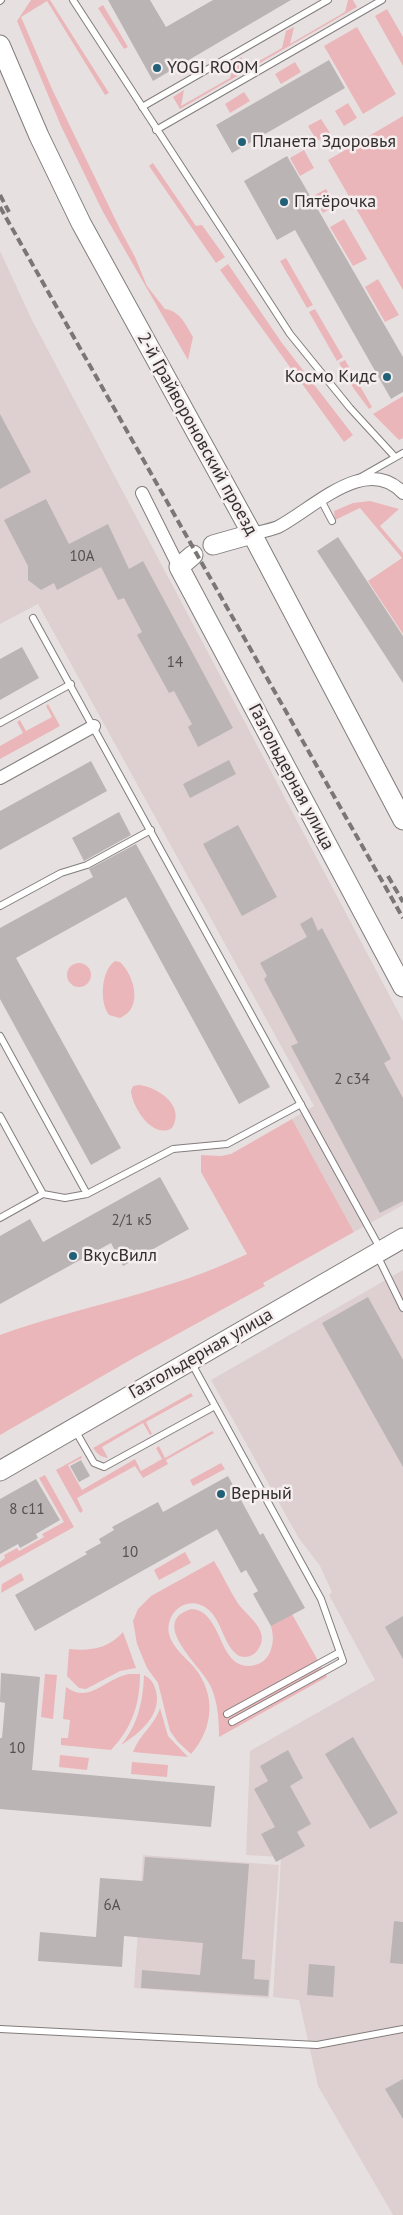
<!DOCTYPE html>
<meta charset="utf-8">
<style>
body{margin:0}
canvas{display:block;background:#e7e0e0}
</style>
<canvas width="403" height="2215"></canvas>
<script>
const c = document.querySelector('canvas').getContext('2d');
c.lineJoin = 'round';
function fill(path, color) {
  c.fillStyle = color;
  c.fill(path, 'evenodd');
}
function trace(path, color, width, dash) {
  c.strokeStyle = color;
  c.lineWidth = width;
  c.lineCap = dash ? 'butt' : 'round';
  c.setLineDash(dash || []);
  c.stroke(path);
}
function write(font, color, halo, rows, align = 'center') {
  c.font = font + ' "PT Sans",sans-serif';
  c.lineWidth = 5;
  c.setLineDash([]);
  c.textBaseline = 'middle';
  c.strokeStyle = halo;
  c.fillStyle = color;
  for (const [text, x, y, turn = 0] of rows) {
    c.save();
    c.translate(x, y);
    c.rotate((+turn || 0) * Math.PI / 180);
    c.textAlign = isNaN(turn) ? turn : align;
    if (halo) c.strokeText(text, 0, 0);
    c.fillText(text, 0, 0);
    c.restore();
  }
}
const built = new Path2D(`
 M0,251L31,318L403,1021V1205L354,1232L292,1119L314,1106L38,604L0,624Z
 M403,1270V2215H393L318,2086L299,2000L273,1997L281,1857L246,1855L250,1751L375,1680L329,1595L332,1592L320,1566L298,1537L211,1380Z
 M143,1855L279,1865L269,1998L134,1988Z`);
const green = new Path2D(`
 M31,0H50L109,93L105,95L47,1L21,17L52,89L120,229L135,257L147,286L165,309C180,311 186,325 193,337L188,360L103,212L61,126L17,21Z
 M348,0H353L357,7L180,109L173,97L184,90L181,106L230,78L235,61L242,57L238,73L282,48L286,31L294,27L290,44L345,12Z
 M103,5L128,47L124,49L98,8Z
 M387,9L403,37V66L375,16Z
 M357,27L396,94L363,114L324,46Z
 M295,62L301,72L281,84L275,74Z
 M244,92L250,101L230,113L225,104Z
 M348,103L357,118L344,126L335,111Z
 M403,116V290L328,160Z
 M321,119L330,133L317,141L308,126Z
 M304,150L314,168L300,176L290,158Z
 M153,163L196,226L202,225L225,257L216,263L149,166Z
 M326,189L336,205L323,213L313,196Z
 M344,219L367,259L353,266L330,227Z
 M286,258L313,305L307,308L280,261Z
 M228,264L282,343L353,435L344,442L220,270Z
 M378,279L399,315L385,322L365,287Z
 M315,309L343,357L337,361L309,312Z
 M345,360L372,407L369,409L354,389L339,363Z
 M403,396V438L399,440L373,414Z
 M370,501L399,509L380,526L403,553V634L368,581L402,558L360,508L335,520L334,511L353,503Z
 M48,704L60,726L0,759V746L23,733L17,722L20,720L26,731L52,717L46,706Z
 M115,961L120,962C134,975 144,1008 120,1018L109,1015C99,1003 101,970 115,961Z
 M67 975a12 12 0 1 1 24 0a12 12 0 1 1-24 0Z
 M139,1085C158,1087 186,1106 172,1128C153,1140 132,1107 131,1091L133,1086Z
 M292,1119L354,1232L263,1283L265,1286L132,1359L0,1435V1335C83,1305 167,1293 247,1254L201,1172V1155L221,1156L231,1154Z
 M191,1393L193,1396L146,1422L152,1434L150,1435L143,1423L102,1447L108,1458C101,1457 97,1454 93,1448Z
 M212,1431L214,1433L166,1460L168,1464L143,1478L135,1466L77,1498L83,1511L80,1513L56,1470L81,1456L82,1458L68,1465L82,1490L135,1459L141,1471L162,1459L156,1448L159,1446L165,1458Z
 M221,1463L225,1469L193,1486L190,1480Z
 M45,1475L74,1527L0,1568V1562L5,1558L4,1555L17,1548L19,1551L44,1537L42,1534L64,1522L39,1478Z
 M185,1552L191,1563L159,1580L154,1570Z
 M214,1561C222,1574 229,1589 237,1602C246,1616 273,1631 257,1651C252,1657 246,1658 239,1656C222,1645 223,1619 205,1607C186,1595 165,1613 169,1634C172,1647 185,1657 194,1667C217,1695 213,1729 191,1754L178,1742L170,1731L158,1683L147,1668L137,1644L133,1621L138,1609L151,1596Z
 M21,1573L24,1580L1,1593L2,1584Z
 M191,1609C199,1609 205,1613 210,1620C223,1636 226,1672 255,1665C263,1663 269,1657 271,1649C274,1641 273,1634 271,1626L292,1614L327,1677L219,1737C219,1720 218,1703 211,1687C203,1667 147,1623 191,1609Z
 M123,1632L136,1668L120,1671L86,1689L79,1688L67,1676L69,1649C90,1651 108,1649 123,1632Z
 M45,1674L57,1675L53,1719L41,1717Z
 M130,1674H140C140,1704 132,1728 111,1750L61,1745V1738H68L70,1720L63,1719L66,1687C90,1705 106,1677 130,1674Z
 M144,1675C151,1679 154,1683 156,1691C162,1715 140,1733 121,1745C138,1725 143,1701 144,1675Z
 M160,1708L168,1736L188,1757L133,1752C139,1735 155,1725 160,1708Z
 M60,1755L89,1758L87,1770L59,1767Z
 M132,1762L168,1765L167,1777L131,1774Z`);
const building = new Path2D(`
 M108,0H150L166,27L213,0H291L153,81Z
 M329,60L345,88L232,153L216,125Z
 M287,156L403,357V392L391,399L295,230L277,240L244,181Z
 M0,414L31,472L0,489Z
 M46,499L69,544L108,524L129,569L143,561L233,728L198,747L188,727L192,724L174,691L169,693L137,635L142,632L124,598L118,600L101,567L57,590L54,583L41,590L28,580V566L4,520Z
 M338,537L403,636V683L317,551Z
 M22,647L39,678L0,700V659Z
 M229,760L236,774L190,798L183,784Z
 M91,761L107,791L0,850V811Z
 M119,812L131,835L84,861L72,838Z
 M238,825L277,897L242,916L203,844Z
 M136,844L270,1087L239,1104L126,897L16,958L121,1148L91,1165L0,999V928L93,877L89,869Z
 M312,917L318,931L322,928L391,1059L384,1063L403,1098V1201L380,1213L291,1046L298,1043L264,979L267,976L260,963L307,937L300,924Z
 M160,1177L189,1229L123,1266L111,1243L0,1304V1236L30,1219L43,1242Z
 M368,1297L403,1360V1467L322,1323Z
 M81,1460L90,1476L79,1482L70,1466Z
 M228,1476L260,1535L263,1533L305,1608L271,1626L253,1594L258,1591L246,1570L241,1573L217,1529L35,1631L15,1595L87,1554L85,1552L101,1543L99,1539L114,1530L112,1527L158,1502L163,1512Z
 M36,1479L60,1520L36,1534L38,1538L20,1548L18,1544L0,1554V1499Z
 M403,1616V1659L385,1627Z
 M1,1673L40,1677L32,1770L215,1786L211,1827L0,1809V1738H2L5,1703L0,1702Z
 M353,1737L398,1813L370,1829L325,1754Z
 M288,1750L303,1778L290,1786L311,1824L297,1832L305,1846L276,1862L261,1834L275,1827L254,1789L268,1781L260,1766Z
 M145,1857L249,1864L242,1959L255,1960L254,1979L269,1980L268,1996L141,1988L142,1970L200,1975L203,1943L124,1936L122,1967L38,1961L40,1932L96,1937L100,1878L143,1881Z
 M394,1921L403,1922V1964L390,1963Z
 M309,1964L335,1966L333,1997L307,1995Z
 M403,2079V2119L385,2089Z`);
const lane = new Path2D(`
 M73,0L290,334L350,408L395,457
 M0,1L1,0
 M142,107L328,0
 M156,130L382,0
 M361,477L403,453
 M321,500L332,521
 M33,618L381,1250
 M0,723L71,684
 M0,906L61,873L87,865L151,830
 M0,1036L87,1194
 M0,1116L43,1194
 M0,1218L43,1194L65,1198L87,1194L173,1149L227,1144L301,1104
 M377,1255L403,1308
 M191,1362L321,1599L343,1661L232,1722
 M75,1430L94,1463L104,1467L215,1406
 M227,1714L340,1652
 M0,2029L317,2045L403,2029`);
const street = new Path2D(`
 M142,493L179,567
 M252,534C260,532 270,530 278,527C313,509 366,453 403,493
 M0,778L94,726`);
const secondary = new Path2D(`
 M0,45L39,136L81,223L252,534L403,820
 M213,545L252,534
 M193,555L179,567L403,987
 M0,1471L403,1238`);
const rail = new Path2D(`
 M0,195L9,212
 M0,207L403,918
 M388,876L403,902`);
const markers = [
 [157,68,5,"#216076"],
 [242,142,5,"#216076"],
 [284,202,5,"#216076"],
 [387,377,5,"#216076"],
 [73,1256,5,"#216076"],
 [221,1494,5,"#216076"]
];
const numberNames = [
 ["10А",82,557],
 ["14",175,663],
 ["2 с34",352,1080],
 ["2/1 к5",132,1221],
 ["8 с11",27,1510],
 ["10",130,1553],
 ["10",17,1749],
 ["6А",112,1906]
];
const poiNames = [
 ["YOGI ROOM",167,68],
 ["Планета Здоровья",252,142],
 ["Пятёрочка",294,202],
 ["Космо Кидс",377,377,"right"],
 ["ВкусВилл",83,1256],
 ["Верный",231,1494]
];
const streetNames = [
 ["2-й Грайвороновский проезд",197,434,61],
 ["Газгольдерная улица",291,777,62],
 ["Газгольдерная улица",201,1354,-30]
];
fill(built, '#ded0d0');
fill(green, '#ebb6b9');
fill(building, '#bbb4b4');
trace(lane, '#837d7d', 8);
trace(street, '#837d7d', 14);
trace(secondary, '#837d7d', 21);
trace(lane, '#fff', 6);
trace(street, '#fff', 12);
trace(secondary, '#fff', 19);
trace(rail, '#7b7777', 4, [8, 4]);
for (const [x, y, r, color] of markers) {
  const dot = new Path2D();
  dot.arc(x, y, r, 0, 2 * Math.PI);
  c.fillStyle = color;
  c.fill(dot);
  trace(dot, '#f5edee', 2);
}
write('15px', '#555151', null, numberNames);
write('18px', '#333030', '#f5edee', poiNames, 'left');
write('18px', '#333030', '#f5edee', streetNames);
</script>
